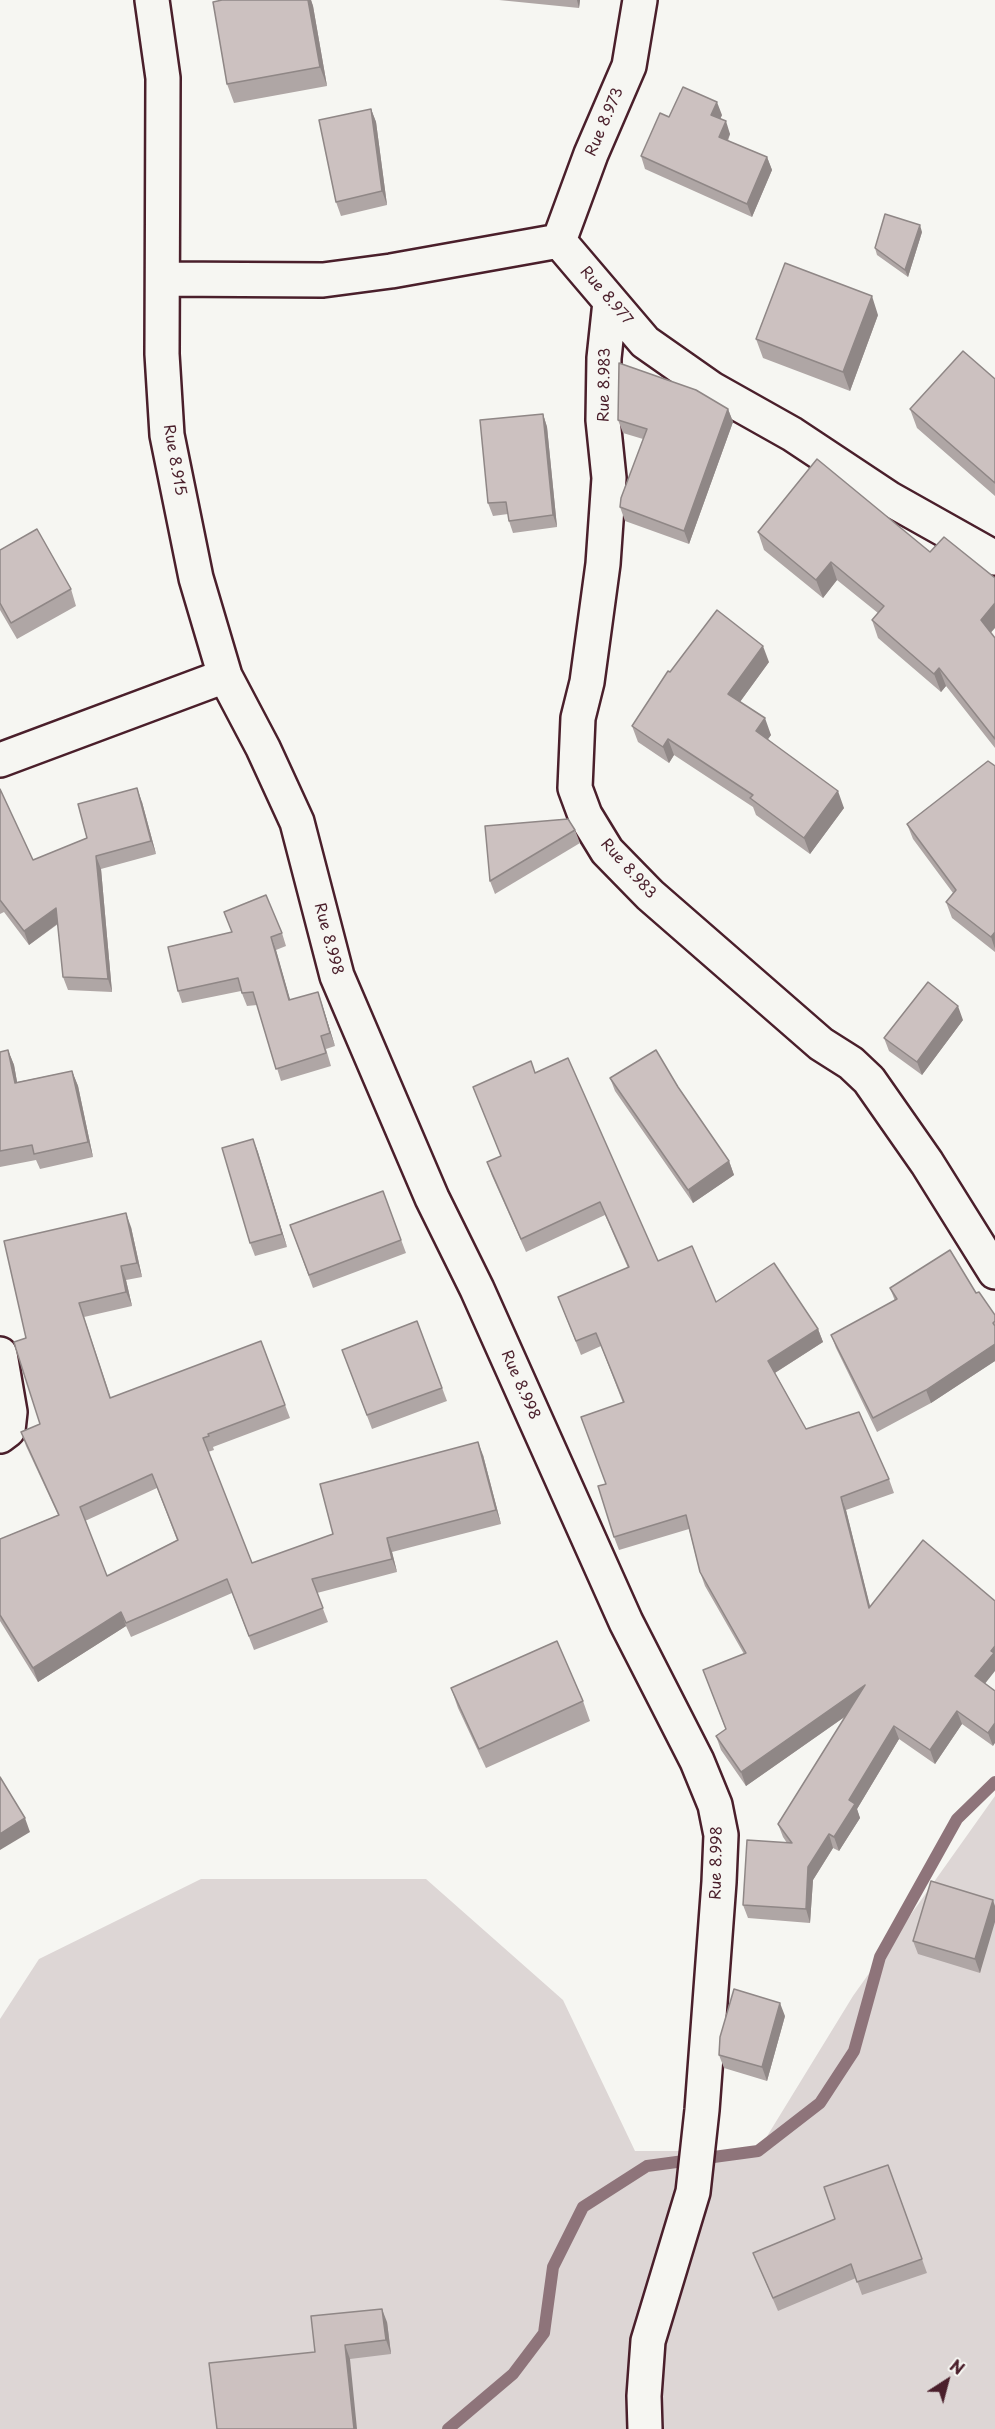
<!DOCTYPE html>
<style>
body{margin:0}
#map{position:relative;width:995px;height:2429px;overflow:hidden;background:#f6f6f2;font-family:"Playpen Sans",sans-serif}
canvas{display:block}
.north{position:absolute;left:917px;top:2351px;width:60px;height:60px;-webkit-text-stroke:4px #f6f6f2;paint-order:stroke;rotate:36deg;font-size:16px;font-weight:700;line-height:24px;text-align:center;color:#4a1f2b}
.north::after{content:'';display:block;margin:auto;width:21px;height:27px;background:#4a1f2b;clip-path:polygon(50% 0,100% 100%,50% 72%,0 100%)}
</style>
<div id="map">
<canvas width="995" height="2429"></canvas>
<div class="north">N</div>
</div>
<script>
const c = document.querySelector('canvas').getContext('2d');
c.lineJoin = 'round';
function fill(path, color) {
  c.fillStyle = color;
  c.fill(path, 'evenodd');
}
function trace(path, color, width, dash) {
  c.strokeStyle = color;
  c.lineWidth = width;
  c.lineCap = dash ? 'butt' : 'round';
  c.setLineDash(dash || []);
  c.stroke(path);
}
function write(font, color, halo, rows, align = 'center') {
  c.font = font + ' "Playpen Sans",sans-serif';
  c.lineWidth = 4.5;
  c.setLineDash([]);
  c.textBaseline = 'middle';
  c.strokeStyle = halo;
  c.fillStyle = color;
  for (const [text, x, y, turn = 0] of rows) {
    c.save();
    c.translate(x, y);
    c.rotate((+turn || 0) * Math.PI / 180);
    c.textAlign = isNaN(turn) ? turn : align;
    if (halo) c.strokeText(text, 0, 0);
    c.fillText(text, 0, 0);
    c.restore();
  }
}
const green = new Path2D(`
 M995,1796V2429H0V2019L39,1959L201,1879H426L563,2000L635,2151H758L853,1996Z`);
const stream = new Path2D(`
 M448,2429L513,2374L544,2333L553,2267L583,2207L647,2166L758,2151L820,2103L854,2051L880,1957L957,1819L995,1782`);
const street = new Path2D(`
 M559,241L591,154L629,66L640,0
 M163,279L323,280L391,271L559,241L645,342L712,389L792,434L890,499L995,558
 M610,302L604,358L603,420L609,478L603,564L587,682L578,718L575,788L585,815L607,851L650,895L821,1044L851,1063L869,1080L927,1163L995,1272
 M225,676L263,748L297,822L337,976L432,1198L477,1289L626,1622L697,1761L715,1805L721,1835L719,1882L702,2110L693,2192L648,2341L644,2396L645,2429
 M0,760L225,676L196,578L167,435L162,354L163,78L152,0
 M0,1354L10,1412L8,1430L0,1436`);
const wall = new Path2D(`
 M222,0H311L313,6L327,86L234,103L227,84Z
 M499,0H580L579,8Z
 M371,109L376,122L387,205L341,216L336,202Z
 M722,115L720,119L730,134L728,141L767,157L772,170L752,217L645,169L641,156L669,117Z
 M922,232L908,277L877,255L875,248Z
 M878,315L850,391L763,358L756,339Z
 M995,379V496L917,428L910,409Z
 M728,409L733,422L689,544L625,521L620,507L643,439L623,433L618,420Z
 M543,414L547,427L557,527L513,533L509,521L508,514L493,516L488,503Z
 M817,459L991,633L995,638V748L946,686L941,692L878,638L872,620L878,613L837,580L823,598L764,550L758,532Z
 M0,550L71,589L76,606L17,639L0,610Z
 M769,662L740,702L771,735L768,739L844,808L810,854L756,815L753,807L674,755L669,763L638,742L632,726L670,672Z
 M995,766V952L952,918L946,902L953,893L913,839L907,824Z
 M0,789L33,860L87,838L142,802L156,854L101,869L112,992L68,990L63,977L58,924L29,945L4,912L0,914Z
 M575,830L580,843L495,894L490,881Z
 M282,933L286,946L276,950L290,1000L318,992L335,1046L326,1049L331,1066L281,1081L257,1005L247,1006L241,991L182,1003L178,991L168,947Z
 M963,1020L922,1075L889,1051L884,1038Z
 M8,1050L14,1065L17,1082L72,1071L78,1086L93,1157L40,1169L36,1160L0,1167V1052Z
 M535,1073L658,1261L716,1302L818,1329L823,1342L775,1373L806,1429L889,1479L894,1493L846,1510L870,1607L985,1683L993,1746L962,1724L935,1764L899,1739L857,1809L860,1818L839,1851L833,1848L813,1880L810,1923L748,1918L743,1905L787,1843L783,1837L778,1824L846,1716L746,1786L721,1750L716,1736L726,1730L703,1670L744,1654L705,1586L700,1572L689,1529L619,1550L614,1537L606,1484L623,1403L601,1346L581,1355L558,1297L628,1268L605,1215L526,1252L492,1176L487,1162L501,1156L473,1087Z
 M610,1078L729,1161L734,1175L693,1203L615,1091Z
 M253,1139L287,1247L255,1256L250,1243Z
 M383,1191L406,1253L313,1288L290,1225Z
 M131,1227L142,1277L126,1280L132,1306L84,1317L111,1398L261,1341L290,1418L213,1447L214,1450L208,1452L252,1563L333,1534L483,1455L501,1524L392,1552L397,1572L317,1593L328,1622L254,1650L232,1593L131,1637L126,1626L38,1682L0,1621V1539L58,1515L26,1446L21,1432L40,1424L26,1338ZM157,1488L177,1540L107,1576L85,1521Z
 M890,1288L976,1293L995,1315V1361L931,1403L877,1432L836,1348L831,1335L895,1301Z
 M417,1321L447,1401L372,1429L342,1350Z
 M451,1688L583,1701L590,1721L486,1768L458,1708Z
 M993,1900L980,1973L918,1954L913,1941Z
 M785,2016L767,2081L724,2068L719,2055Z
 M888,2165L927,2273L862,2295L856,2278L778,2311L753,2253L835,2219Z
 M387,2322L391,2354L350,2359L315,2352Z`);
const shadedWall = new Path2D(`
 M308,0H311L313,6L327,86L320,67Z
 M577,0H580L579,8Z
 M717,102L722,115L716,128L711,115Z
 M371,109L376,122L387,205L382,191Z
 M726,121L730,134L723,150L719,137Z
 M767,157L772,170L752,217L747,204Z
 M920,225L922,232L908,277L905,270Z
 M872,296L878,315L850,391L843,372Z
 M728,409L733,422L689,544L684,531Z
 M543,414L547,427L557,527L553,515Z
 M831,562L837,580L823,598L816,580Z
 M995,603V628L987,637L981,620Z
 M763,646L769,662L734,710L728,694Z
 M939,668L946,686L941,692L934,674Z
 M765,718L771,735L762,747L756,731Z
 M668,739L674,755L669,763L663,747Z
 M137,788L142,802L156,854L151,841Z
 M838,791L844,808L810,854L804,838Z
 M96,856L101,869L112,992L108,979Z
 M56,908L61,921L29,945L24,931Z
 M995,932V949L991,937Z
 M271,937L276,950L294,1013L289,1000Z
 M318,992L322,1004L335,1046L330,1033Z
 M958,1006L963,1020L922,1075L917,1062Z
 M8,1050L14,1065L20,1098L15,1083Z
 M72,1071L78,1086L93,1157L88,1142Z
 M253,1139L258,1152L287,1247L282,1234Z
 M729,1161L734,1175L693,1203L688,1190Z
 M126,1213L131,1227L142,1277L137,1263Z
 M121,1266L126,1280L132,1306L126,1292Z
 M818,1329L823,1342L773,1374L768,1361Z
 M995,1344V1361L931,1403L926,1390Z
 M478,1442L483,1455L501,1524L496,1510Z
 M841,1497L846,1510L874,1622L869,1608Z
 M387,1538L392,1552L397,1572L392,1559Z
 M121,1612L126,1626L38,1682L33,1668Z
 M995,1646V1671L980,1690L975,1676Z
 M865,1685L870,1699L746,1786L741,1772Z
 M957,1711L962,1724L935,1764L930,1750Z
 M995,1723V1743L993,1746L988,1733Z
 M894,1726L899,1739L857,1809L860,1818L839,1851L834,1837L849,1800Z
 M25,1818L30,1832L0,1850V1834Z
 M829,1834L833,1848L813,1880L810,1923L806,1909L808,1867Z
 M993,1900L995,1906V1922L980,1973L975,1959Z
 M780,2003L785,2016L767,2081L762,2067Z
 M382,2309L387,2322L391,2354L386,2340Z
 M345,2345L350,2359L357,2429H354Z`);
const building = new Path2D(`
 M222,0H308L320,67L227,84L213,2Z
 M683,87L717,102L711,115L726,121L719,137L767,157L747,204L641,156L660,113L669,117Z
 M371,109L382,191L336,202L319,120Z
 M885,214L920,225L905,270L875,248Z
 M785,263L872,296L843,372L756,339Z
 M963,351L995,379V483L910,409Z
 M619,363L696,390L728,409L684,531L620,507L621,498L647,429L618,420Z
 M543,414L553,515L509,521L506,502L488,503L480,420Z
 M817,459L930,552L944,537L995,578V603L981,620L995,638V739L939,668L934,674L872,620L884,606L831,562L816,580L758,532Z
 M37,529L71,589L11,623L0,603V550Z
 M717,610L763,646L728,694L765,718L756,731L838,791L804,838L750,798L753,795L668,739L663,747L632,726L668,671L670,672Z
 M988,761L995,766V932L991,937L946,902L956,890L907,824Z
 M137,788L151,841L96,856L108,979L63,977L56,908L24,931L0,900V789L33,860L87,838L78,804Z
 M568,819L575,830L490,881L485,826Z
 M266,895L282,933L271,937L289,1000L318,992L330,1033L321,1036L326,1053L276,1069L253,992L242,993L238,978L178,991L168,947L232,932L224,912Z
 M928,982L958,1006L917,1062L884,1038Z
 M8,1050L15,1083L72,1071L88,1142L34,1154L32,1145L0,1151V1052Z
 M656,1050L678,1087L729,1161L688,1190L610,1078Z
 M568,1058L658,1261L692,1246L716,1302L774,1263L818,1329L768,1361L806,1429L859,1412L889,1479L841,1497L869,1608L923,1540L995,1601V1646L991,1651L994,1653L975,1676L995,1691V1723L988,1733L957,1711L930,1750L894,1726L849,1800L855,1804L834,1837L829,1834L808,1867L806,1909L743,1905L747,1840L792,1843L778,1824L865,1685L741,1772L716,1736L726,1729L703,1670L746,1653L700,1572L686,1515L614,1537L598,1486L606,1484L581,1417L624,1402L596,1333L576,1341L558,1297L629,1267L600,1202L521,1239L487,1162L501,1156L473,1087L531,1061L535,1073Z
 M253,1139L282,1234L250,1243L222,1148Z
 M383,1191L401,1240L309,1275L290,1225Z
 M126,1213L137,1263L121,1266L126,1292L79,1303L110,1398L261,1341L285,1405L208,1434L209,1436L203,1438L252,1563L333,1534L320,1484L478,1442L496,1510L387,1538L392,1559L312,1579L323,1608L249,1636L227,1579L126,1623L121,1612L33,1668L0,1615V1539L59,1515L21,1432L40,1424L16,1349L14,1342L26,1338L4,1241ZM152,1474L178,1540L107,1576L80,1507Z
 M950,1250L976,1293L979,1292L995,1315V1321L993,1323L995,1326V1344L926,1390L873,1418L831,1335L897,1299L890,1288Z
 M417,1321L442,1388L367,1415L342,1350Z
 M557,1641L583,1701L479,1749L451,1688Z
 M0,1777L25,1818L0,1834Z
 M931,1881L993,1900L975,1959L913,1941Z
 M734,1989L780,2003L762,2067L719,2055L720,2037Z
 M888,2165L922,2259L857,2282L851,2264L773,2298L753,2253L835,2219L824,2187Z
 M382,2309L386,2340L345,2345L354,2429H217L209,2363L315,2352L311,2316Z`);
const streetNames = [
 ["Rue 8.973",605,122,-67],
 ["Rue 8.977",606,296,49],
 ["Rue 8.983",605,385,-89],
 ["Rue 8.915",174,460,80],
 ["Rue 8.983",628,869,48],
 ["Rue 8.998",328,939,75],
 ["Rue 8.998",520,1385,66],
 ["Rue 8.998",717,1863,-89]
];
fill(green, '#ddd6d5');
trace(stream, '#8e747a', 12);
trace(street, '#4a1f2b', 38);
trace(street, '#f6f6f2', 33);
fill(wall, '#afa6a5');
fill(shadedWall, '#8f8786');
fill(building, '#ccc1c0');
trace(building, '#8f8786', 1.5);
write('15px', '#4a1f2b', '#f6f6f2', streetNames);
</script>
